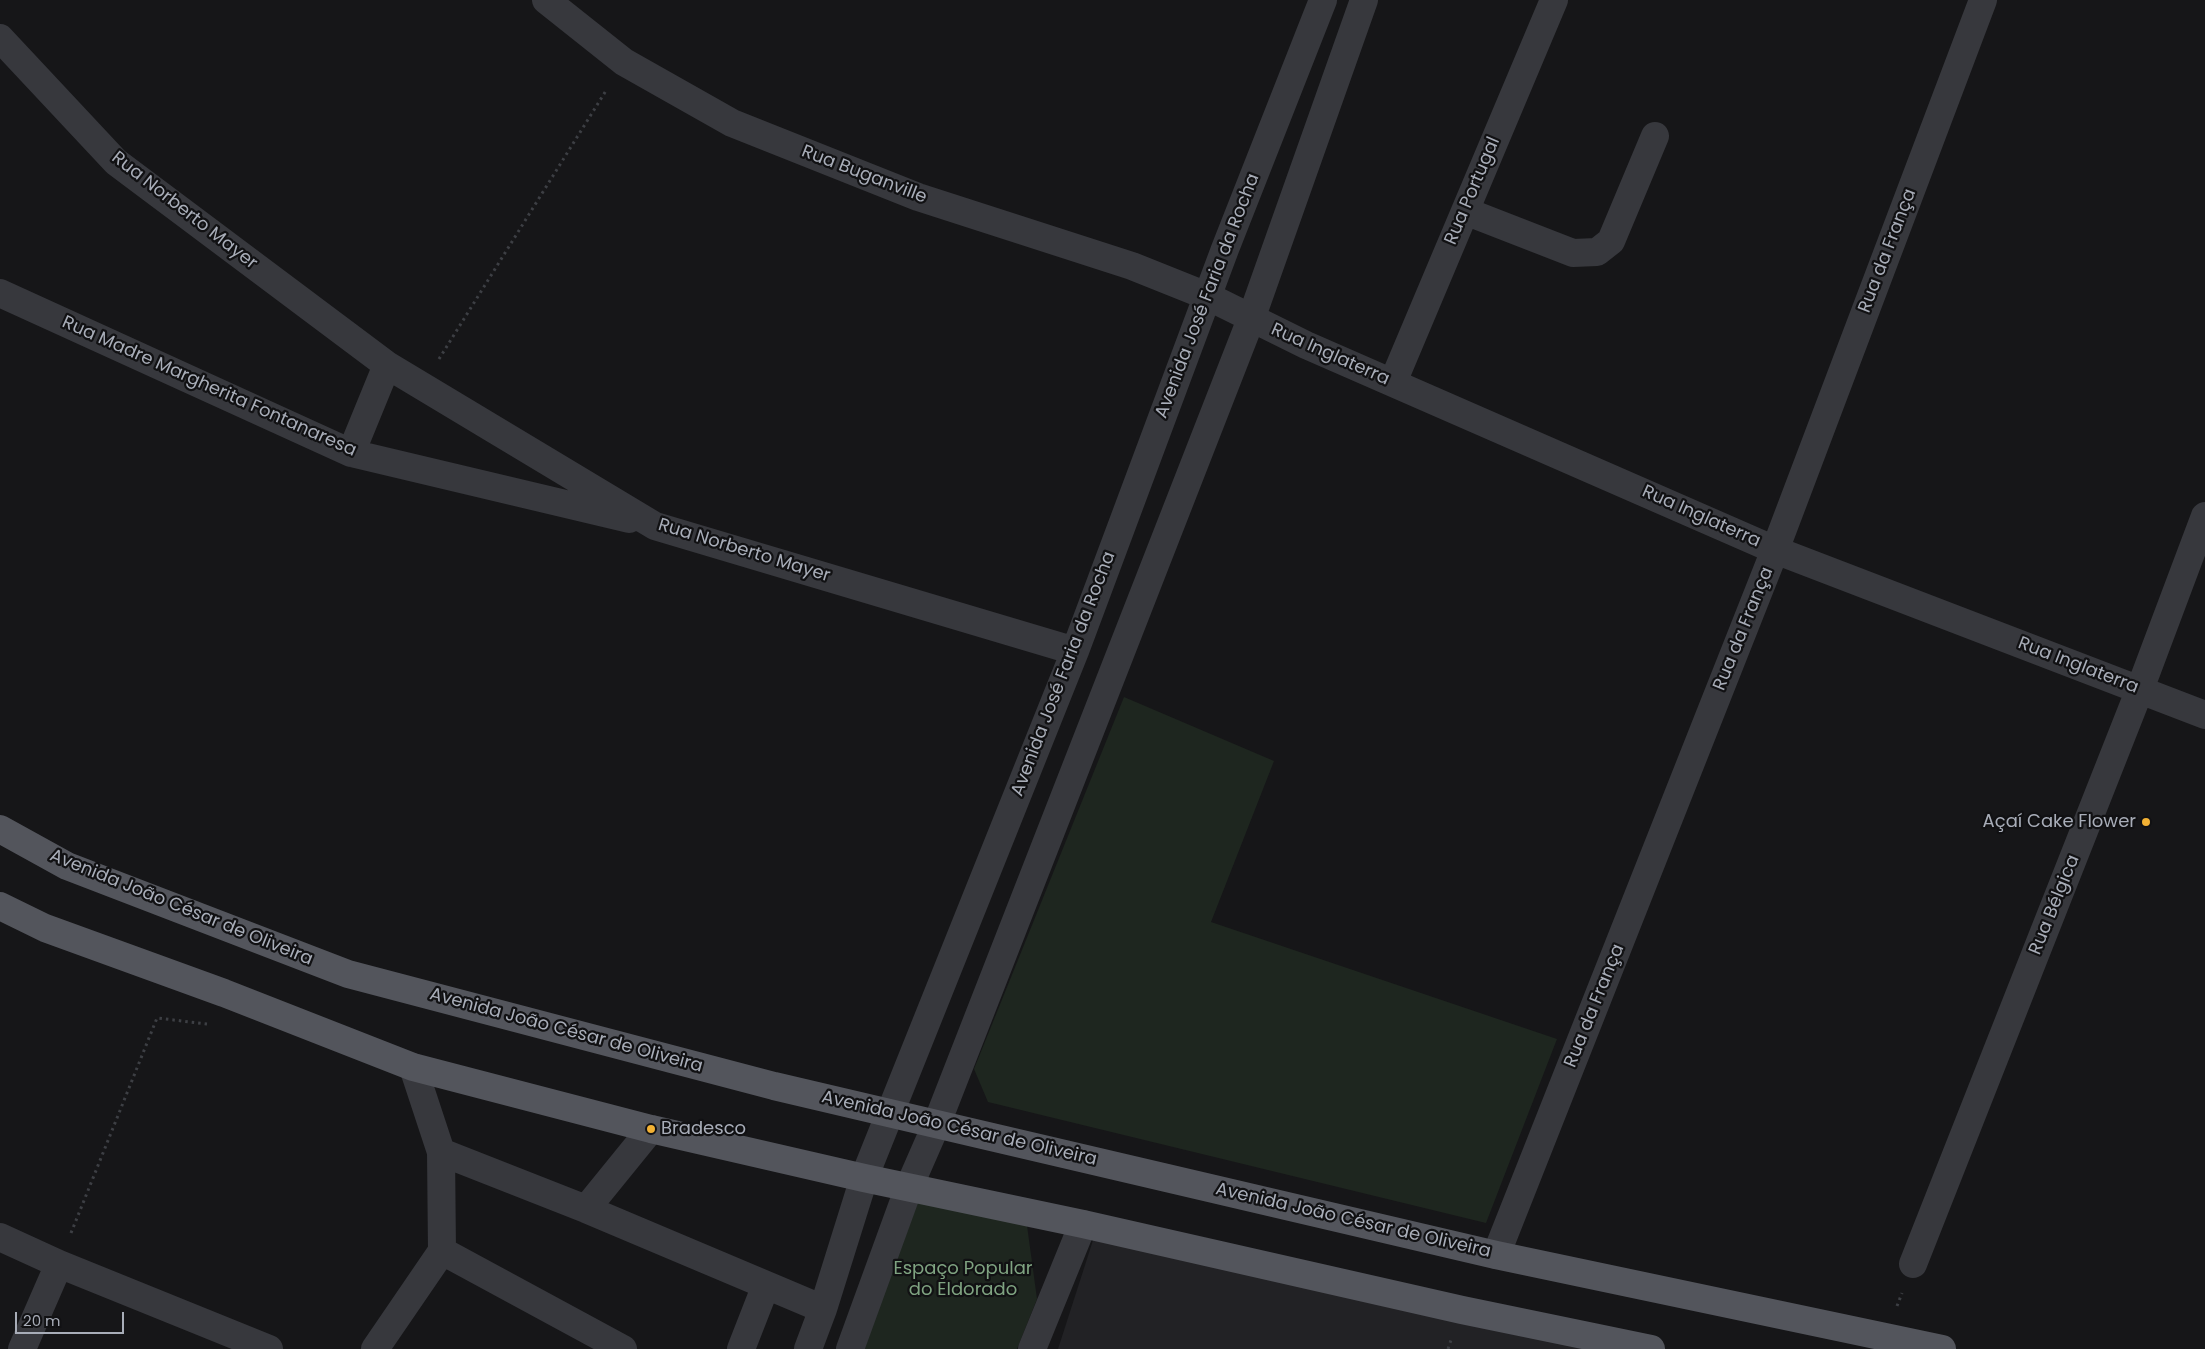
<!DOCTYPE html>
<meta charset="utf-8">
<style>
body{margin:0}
#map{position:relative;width:2205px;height:1349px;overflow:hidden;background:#161618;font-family:Poppins,sans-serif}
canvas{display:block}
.scale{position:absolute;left:15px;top:1312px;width:109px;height:22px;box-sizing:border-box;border:2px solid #a8adb8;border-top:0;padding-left:6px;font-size:15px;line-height:18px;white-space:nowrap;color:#a8adb8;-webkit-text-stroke:4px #111113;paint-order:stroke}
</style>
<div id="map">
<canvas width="2205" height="1349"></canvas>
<div class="scale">20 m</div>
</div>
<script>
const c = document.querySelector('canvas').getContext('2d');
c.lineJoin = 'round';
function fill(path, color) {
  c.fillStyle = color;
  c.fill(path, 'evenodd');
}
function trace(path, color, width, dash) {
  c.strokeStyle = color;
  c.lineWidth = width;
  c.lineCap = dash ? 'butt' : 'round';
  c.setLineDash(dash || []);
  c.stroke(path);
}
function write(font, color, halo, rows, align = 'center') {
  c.font = font + ' Poppins,sans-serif';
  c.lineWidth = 4.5;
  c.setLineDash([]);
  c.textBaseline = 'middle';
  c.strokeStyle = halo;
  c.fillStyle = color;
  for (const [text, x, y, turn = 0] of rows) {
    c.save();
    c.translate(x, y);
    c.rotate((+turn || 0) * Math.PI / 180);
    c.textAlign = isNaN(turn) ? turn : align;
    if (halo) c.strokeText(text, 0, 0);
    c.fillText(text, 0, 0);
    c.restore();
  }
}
const built = new Path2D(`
 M1096,1231L1589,1349H1058Z`);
const green = new Path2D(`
 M1124,697L1274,761L1211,922L1557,1039L1486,1223L988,1102L974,1069Z
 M919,1197L1026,1218L1037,1299L1017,1349H864Z`);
const path = new Path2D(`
 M439,359L607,89
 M71,1233L157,1018L207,1024
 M1897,1306L1902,1293
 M1448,1349L1451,1340`);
const minor = new Path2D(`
 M546,0L624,62L732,123L918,197L1132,266L1207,296L1306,345L1775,550L2205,715
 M0,38L116,162L387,365L655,526L1075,651
 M1465,211L1573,253L1597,252L1611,241L1655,136
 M0,293L351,453L629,519
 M1393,382L1554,0
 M351,453L387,365
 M413,1067L441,1152L442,1251L623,1349
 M441,1152L586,1209L823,1309
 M586,1209L651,1129
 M0,1237L59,1264L269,1349
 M1496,1255L1775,550L1983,0
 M1913,1264L2140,689L2205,516
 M22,1349L59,1264
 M375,1349L442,1251
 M741,1349L766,1285
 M808,1349L823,1309L864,1178L1075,651L1225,249L1323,0
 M850,1349L909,1187L937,1123L1251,319L1364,0
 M1032,1349L1083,1224`);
const major = new Path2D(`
 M0,829L67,866L348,974L774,1086L889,1113L1496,1255L1942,1349
 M0,906L45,928L224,993L413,1067L651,1129L864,1178L1083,1224L1462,1310L1651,1349`);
const markers = [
 [2146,822,5,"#f2b134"],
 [651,1129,5,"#f2b134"]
];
const streetNames = [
 ["Rua Buganville",864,175,21],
 ["Rua Portugal",1473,191,-67],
 ["Rua Norberto Mayer",184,211,38],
 ["Rua da França",1888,251,-69],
 ["Avenida José Faria da Rocha",1208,296,-69],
 ["Rua Inglaterra",1330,355,24],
 ["Rua Madre Margherita Fontanaresa",209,387,24],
 ["Rua Inglaterra",1701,517,24],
 ["Rua Norberto Mayer",744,551,17],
 ["Rua da França",1744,629,-68],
 ["Rua Inglaterra",2078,666,21],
 ["Avenida José Faria da Rocha",1064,674,-69],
 ["Rua Bélgica",2055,905,-68],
 ["Avenida João César de Oliveira",181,908,22],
 ["Rua da França",1595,1006,-68],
 ["Avenida João César de Oliveira",566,1031,15],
 ["Avenida João César de Oliveira",959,1129,13],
 ["Avenida João César de Oliveira",1353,1221,13]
];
const poiNames = [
 ["Açaí Cake Flower",2136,822],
 ["Bradesco",661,1129,"left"]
];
const parkNames = [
 ["Espaço Popular",963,1269],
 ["do Eldorado",963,1290]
];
fill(built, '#222225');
fill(green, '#1e261f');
trace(path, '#3d3f44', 3, [2.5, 4]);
trace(minor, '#37383d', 28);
trace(major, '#53555c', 28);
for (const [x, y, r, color] of markers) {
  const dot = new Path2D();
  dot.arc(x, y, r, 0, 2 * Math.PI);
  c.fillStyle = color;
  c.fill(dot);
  trace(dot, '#111113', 2);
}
write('18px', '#a8adb8', '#111113', streetNames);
write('18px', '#a8adb8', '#111113', poiNames, 'right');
write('18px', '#7fa381', '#111113', parkNames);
</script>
